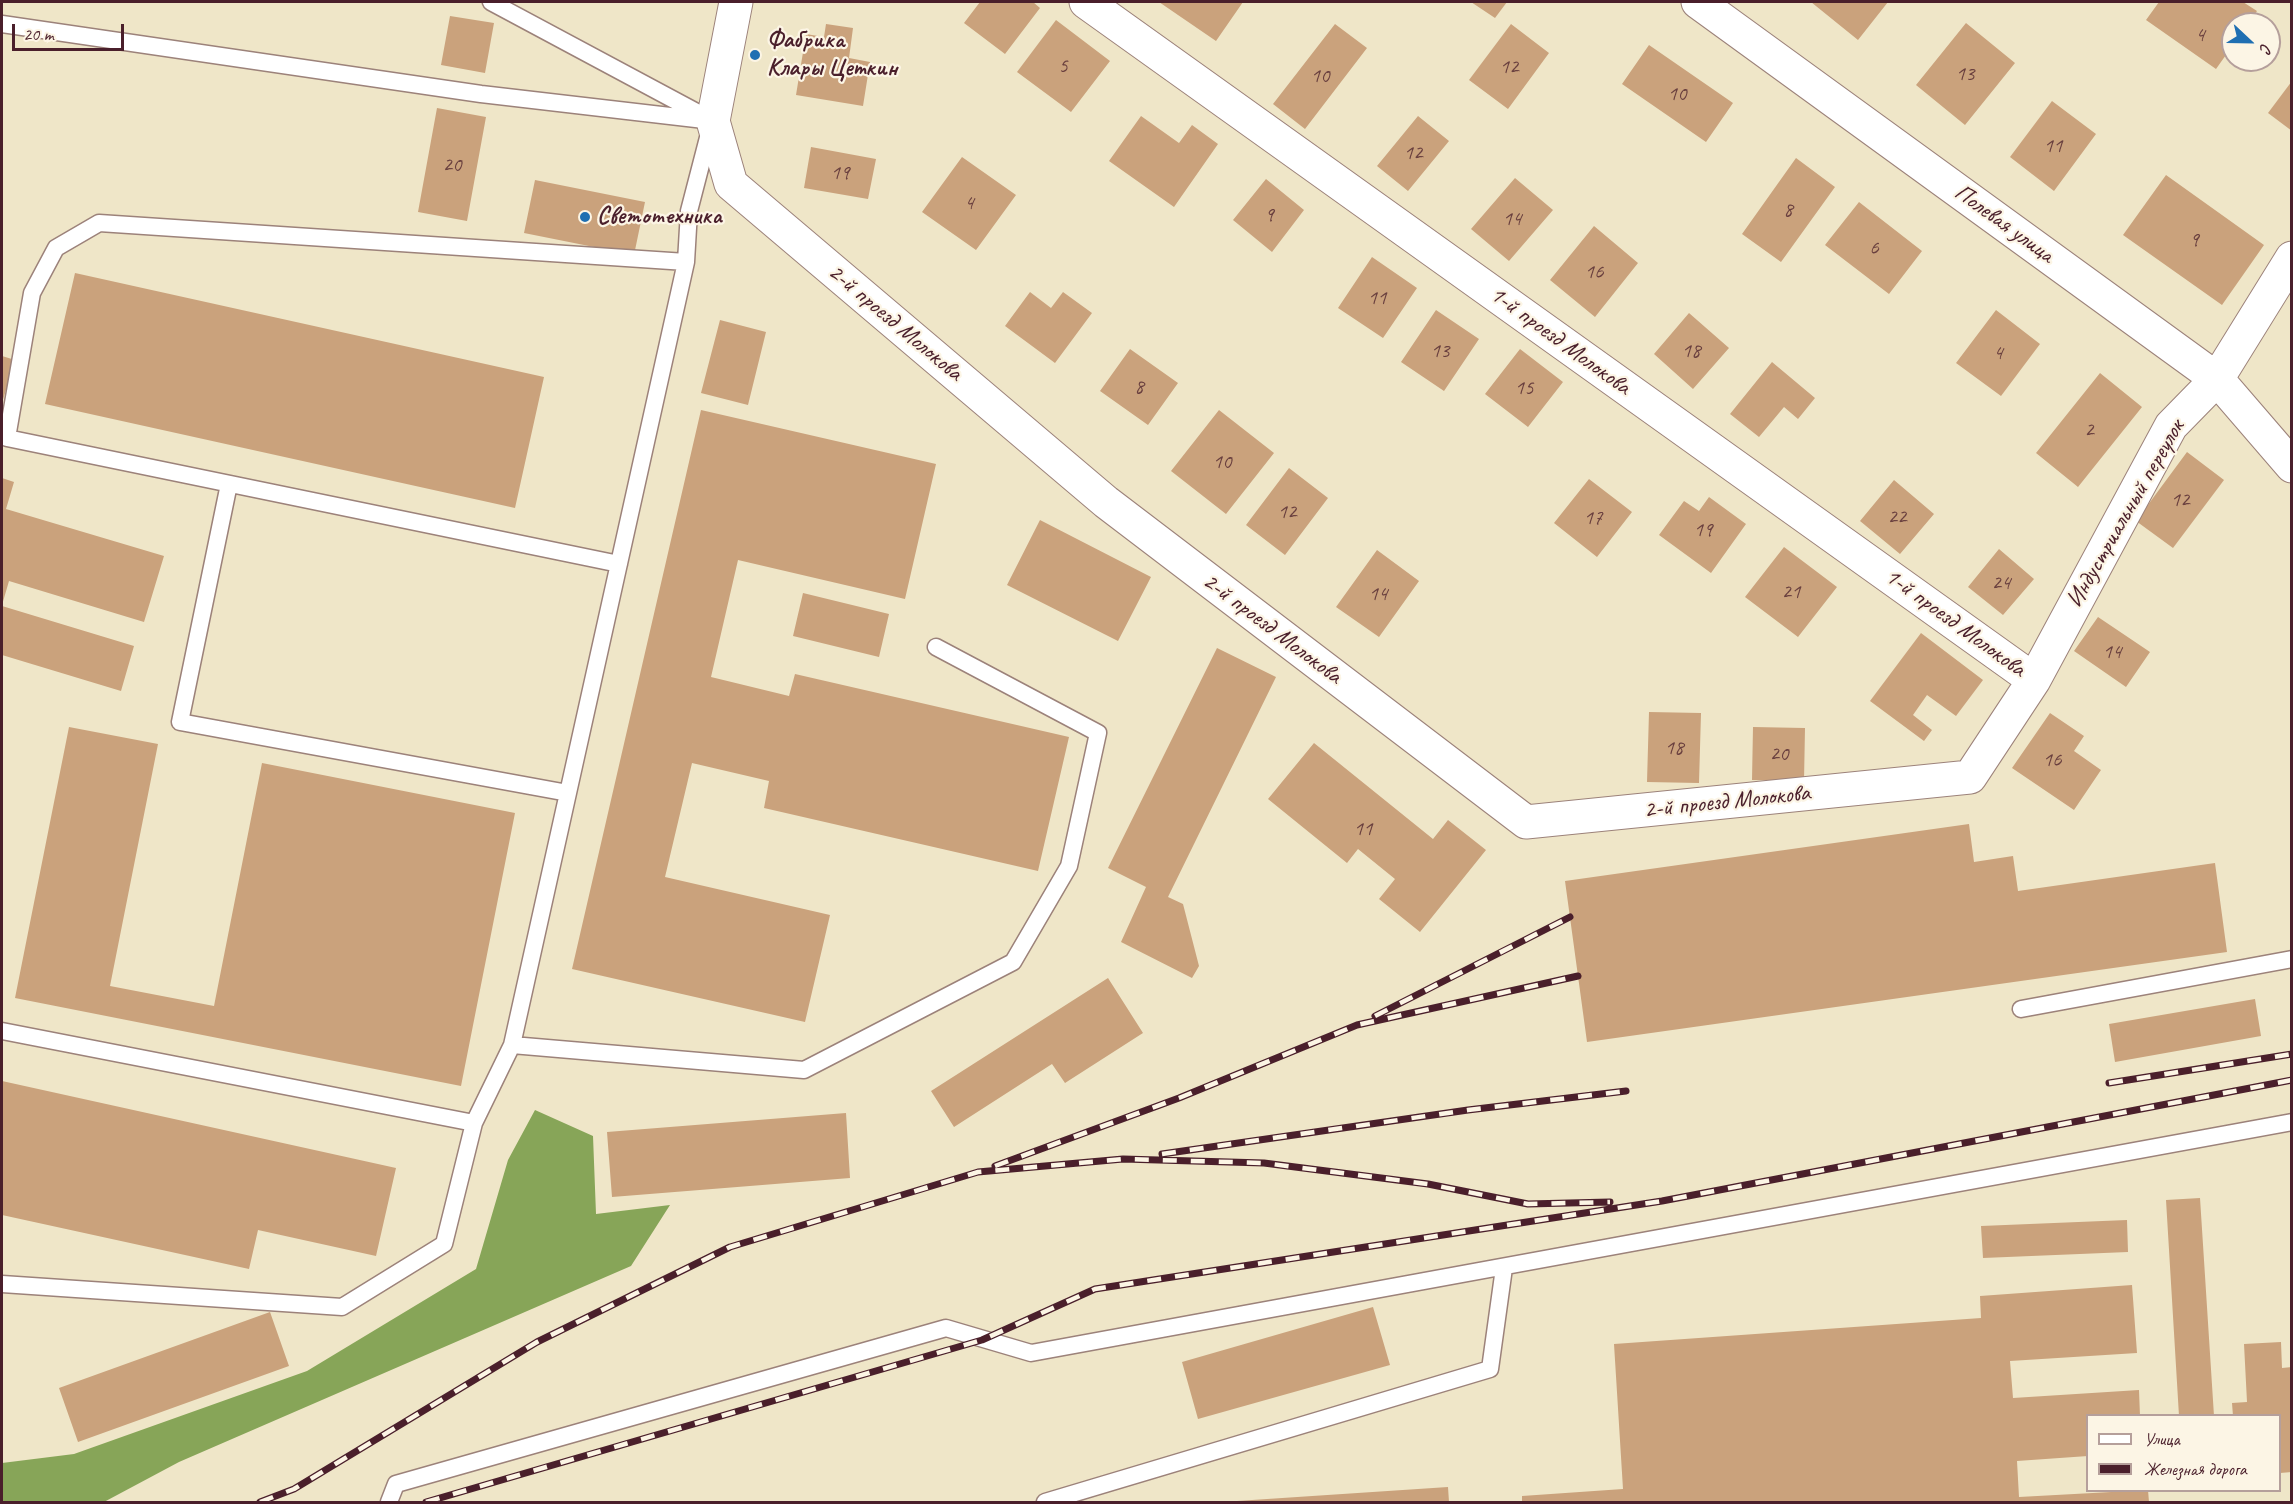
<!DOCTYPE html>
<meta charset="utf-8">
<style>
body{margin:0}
#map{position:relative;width:2293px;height:1504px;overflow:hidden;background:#efe6c8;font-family:Caveat,sans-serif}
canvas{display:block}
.frame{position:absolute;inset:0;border:3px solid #4a1f2b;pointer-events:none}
.legend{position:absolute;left:2086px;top:1414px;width:195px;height:78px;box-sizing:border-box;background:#fcf5e5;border:2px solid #b59f9b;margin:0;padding:8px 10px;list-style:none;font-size:18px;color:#4a1f2b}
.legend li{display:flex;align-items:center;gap:12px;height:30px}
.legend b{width:30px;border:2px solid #b59f9b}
.north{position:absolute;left:2221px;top:12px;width:60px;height:60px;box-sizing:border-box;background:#fcf5e5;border:2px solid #b59f9b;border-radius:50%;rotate:112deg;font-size:16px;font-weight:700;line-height:24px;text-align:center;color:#4a1f2b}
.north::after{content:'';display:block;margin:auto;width:21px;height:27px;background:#1f6fb2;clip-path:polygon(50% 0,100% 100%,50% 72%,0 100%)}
.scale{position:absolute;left:12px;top:24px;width:112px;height:27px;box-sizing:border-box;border:3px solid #4a1f2b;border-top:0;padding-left:8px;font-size:18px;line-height:21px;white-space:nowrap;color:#4a1f2b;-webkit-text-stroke:4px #fcf5e5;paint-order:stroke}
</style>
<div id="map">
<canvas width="2293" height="1504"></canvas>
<div class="frame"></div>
<ul class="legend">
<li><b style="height:8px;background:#fff"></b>Улица</li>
<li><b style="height:8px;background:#4a1f2b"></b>Железная дорога</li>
</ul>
<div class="north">С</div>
<div class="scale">20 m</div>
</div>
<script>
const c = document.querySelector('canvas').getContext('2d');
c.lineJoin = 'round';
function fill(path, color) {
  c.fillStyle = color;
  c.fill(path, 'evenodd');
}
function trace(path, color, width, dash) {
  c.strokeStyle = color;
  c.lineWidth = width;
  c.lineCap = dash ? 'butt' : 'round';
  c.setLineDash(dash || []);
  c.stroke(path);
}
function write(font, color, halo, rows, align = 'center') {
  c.font = font + ' Caveat,sans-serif';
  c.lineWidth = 4.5;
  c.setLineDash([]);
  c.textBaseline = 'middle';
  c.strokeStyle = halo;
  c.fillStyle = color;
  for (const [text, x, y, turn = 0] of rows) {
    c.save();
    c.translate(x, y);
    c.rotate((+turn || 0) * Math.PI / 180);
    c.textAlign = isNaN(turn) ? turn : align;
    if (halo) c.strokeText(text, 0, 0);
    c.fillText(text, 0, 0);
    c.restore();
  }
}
const forest = new Path2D(`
 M535,1110L593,1136L596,1214L670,1205L631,1266L179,1462L104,1502H2V1463L74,1454L307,1371L476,1269L508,1160Z`);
const building = new Path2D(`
 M980,2H1033L1040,8L1005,54L964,23Z
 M1159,2H1243L1216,41Z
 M1471,2H1507L1495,18Z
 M1811,2H1888L1858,40Z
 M2159,2H2243L2257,11L2248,24H2233V45L2216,69L2146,20Z
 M450,16L494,23L485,73L441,65Z
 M1056,20L1110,61L1071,112L1017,72Z
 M1966,23L2015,63L1965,125L1916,85Z
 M826,24L853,28L849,58L870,62L863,106L796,95L806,34L824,37Z
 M1335,24L1367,48L1305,129L1273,104Z
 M1511,24L1549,53L1508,109L1469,80Z
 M1649,45L1733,103L1706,142L1622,84Z
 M2292,81V131L2268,113Z
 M2052,101L2096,134L2054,191L2010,157Z
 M437,108L486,117L467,221L418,212Z
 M1141,116L1179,143L1192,125L1218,144L1174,207L1109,161Z
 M1418,116L1449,141L1408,191L1377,166Z
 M811,147L876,159L868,199L804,188Z
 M962,157L1016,195L976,250L922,212Z
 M1796,158L1835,187L1781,262L1742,234Z
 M2166,175L2264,245L2222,305L2123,235Z
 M1515,178L1553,210L1509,261L1471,229Z
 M1266,179L1304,210L1272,252L1233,220Z
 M535,180L645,202L634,255L524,233Z
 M1859,202L1922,251L1889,294L1825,245Z
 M1594,226L1638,263L1595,317L1550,280Z
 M1372,257L1417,288L1383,338L1338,308Z
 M75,273L544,377L515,508L45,404Z
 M1030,292L1051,308L1063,292L1092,313L1055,363L1005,326Z
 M1436,310L1479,339L1444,391L1401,362Z
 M1996,310L2040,344L2001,396L1956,363Z
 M1689,313L1729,348L1693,389L1654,354Z
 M720,320L766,332L748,405L701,393Z
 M1130,349L1178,383L1148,425L1100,391Z
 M1520,349L1563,382L1528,427L1485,394Z
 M2,356L15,360L2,403Z
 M1772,362L1815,398L1798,419L1784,407L1759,437L1730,414Z
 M2100,373L2142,407L2078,487L2036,453Z
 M701,410L936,464L905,599L738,560L711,677L789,696L795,674L1069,737L1038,871L764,808L769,781L692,763L665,877L830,915L805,1022L572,969Z
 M1219,410L1274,453L1226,514L1171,471Z
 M2187,452L2224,480L2173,548L2136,521Z
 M1289,468L1328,498L1285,555L1246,525Z
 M2,478L14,482L6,509L164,556L144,622L9,581L2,605Z
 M1589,479L1632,512L1597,557L1554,523Z
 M1894,480L1934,514L1900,554L1860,521Z
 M1709,497L1746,524L1711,573L1659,535L1684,501L1699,511Z
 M1040,520L1151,577L1118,641L1007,585Z
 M1784,547L1837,587L1798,637L1745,597Z
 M1999,549L2034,579L2003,615L1968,587Z
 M1377,550L1419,581L1379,637L1336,607Z
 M803,593L889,614L879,657L793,636Z
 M2,606L134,646L121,691L2,655Z
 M2098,617L2150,652L2126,687L2074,651Z
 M1921,633L1983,680L1956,716L1927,695L1913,715L1932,730L1924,741L1870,701Z
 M1217,648L1276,677L1168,897L1183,904L1199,966L1192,978L1121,942L1146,887L1108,868Z
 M1649,712L1701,713L1699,783L1647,782Z
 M2050,713L2084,736L2074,751L2101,770L2074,810L2012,768Z
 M69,727L158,744L110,986L214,1006L262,763L515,813L461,1086L15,998Z
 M1753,727L1805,728L1804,781L1752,780Z
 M1314,743L1433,839L1448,820L1486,850L1420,932L1379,899L1395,879L1358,849L1347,863L1268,799Z
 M1969,824L1974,862L2013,856L2018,891L2215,863L2227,952L1587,1042L1565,881Z
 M1108,978L1143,1033L1065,1083L1052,1064L954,1127L931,1091Z
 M2255,999L2261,1036L2115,1062L2109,1024Z
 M2,1081L396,1168L376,1256L258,1230L249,1269L2,1215Z
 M846,1113L850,1178L612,1197L607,1132Z
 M2200,1198L2214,1416H2179L2166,1200Z
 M2127,1220L2128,1252L1983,1258L1981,1226Z
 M2132,1285L2137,1353L2010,1361L2013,1398L2139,1390L2140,1416H2088V1456L2017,1461L2019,1497L2148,1490L2149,1502H1522V1496L1623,1489L1614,1344L1981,1318L1980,1296Z
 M1373,1307L1390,1365L1198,1419L1182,1362Z
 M270,1312L289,1366L78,1442L59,1388Z
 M2281,1342L2282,1368L2292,1367V1472L2280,1473V1416H2233L2232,1403L2247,1402L2244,1344Z
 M1448,1487L1449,1502H1237V1501Z`);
const service = new Path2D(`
 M491,2L704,116
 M2,24L481,94L713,121
 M229,484L180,722L568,793
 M619,564L7,438L32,293L56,248L99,223L686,262
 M2021,1009L2292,959
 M2,1031L474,1123
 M512,1045L804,1070L1013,962L1069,866L1098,733L936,647
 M2,1284L342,1307L444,1244L474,1123L512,1045L686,262L689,211L710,130
 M389,1502L396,1484L946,1328L1031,1353L2292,1122
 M1045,1502L1490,1369L1504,1268`);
const minor = new Path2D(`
 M736,2L713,121L731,184L1106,502L1526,822L1970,777L2034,680L2171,426L2217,379L2292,258
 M1086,2L2034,680
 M1698,2L2217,379L2292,466`);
const rail = new Path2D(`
 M1375,1016L1570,917
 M2109,1083L2292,1054
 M1162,1154L1468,1110L1626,1091
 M995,1166L1179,1098L1357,1025L1578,976
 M260,1502L294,1489L537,1342L730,1247L978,1172L1123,1159L1264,1163L1428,1184L1528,1204L1610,1202
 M426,1502L982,1340L1095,1289L1662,1201L2292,1080`);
const markers = [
 [755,55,6,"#1f6fb2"],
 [585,217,6,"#1f6fb2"]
];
const numberNames = [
 ["4",2200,35],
 ["5",1063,66],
 ["12",1509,67],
 ["13",1965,74],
 ["10",1320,76],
 ["10",1677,94],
 ["11",2053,146],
 ["12",1413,153],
 ["20",452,165],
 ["19",840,173],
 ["4",969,203],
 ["8",1788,210],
 ["9",1269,215],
 ["14",1512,219],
 ["9",2194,240],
 ["6",1874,248],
 ["16",1594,272],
 ["11",1377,298],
 ["13",1440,351],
 ["18",1691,351],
 ["4",1998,353],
 ["8",1139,387],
 ["15",1524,388],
 ["2",2089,430],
 ["10",1222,462],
 ["12",2180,500],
 ["12",1287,512],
 ["22",1897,517],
 ["17",1593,518],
 ["19",1703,530],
 ["24",2001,583],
 ["21",1791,592],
 ["14",1378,594],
 ["14",2112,652],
 ["18",1674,748],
 ["20",1779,754],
 ["16",2052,760],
 ["11",1363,829]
];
const poiNames = [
 ["Фабрика",767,41],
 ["Клары Цеткин",767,69],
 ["Светотехника",597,217]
];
const streetNames = [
 ["Полевая улица",2004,224,36],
 ["2-й проезд Молокова",895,323,40],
 ["1-й проезд Молокова",1560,341,36],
 ["Индустриальный переулок",2126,514,-60],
 ["1-й проезд Молокова",1955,623,36],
 ["2-й проезд Молокова",1272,629,37],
 ["2-й проезд Молокова",1727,802,-6]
];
fill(forest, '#87a558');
fill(building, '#caa27c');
trace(service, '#9c827a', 19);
trace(minor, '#9c827a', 35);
trace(service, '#fff', 16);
trace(minor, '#fff', 33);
trace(rail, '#4a1f2b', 7);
trace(rail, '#fcf5e5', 4.5, [14]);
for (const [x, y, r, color] of markers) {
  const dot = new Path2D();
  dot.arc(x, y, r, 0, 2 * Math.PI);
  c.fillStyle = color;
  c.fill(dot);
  trace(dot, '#fcf5e5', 2);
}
write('21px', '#6a403f', null, numberNames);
write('bold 24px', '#4a1f2b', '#fcf5e5', poiNames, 'left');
write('24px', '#4a1f2b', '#fcf5e5', streetNames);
</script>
